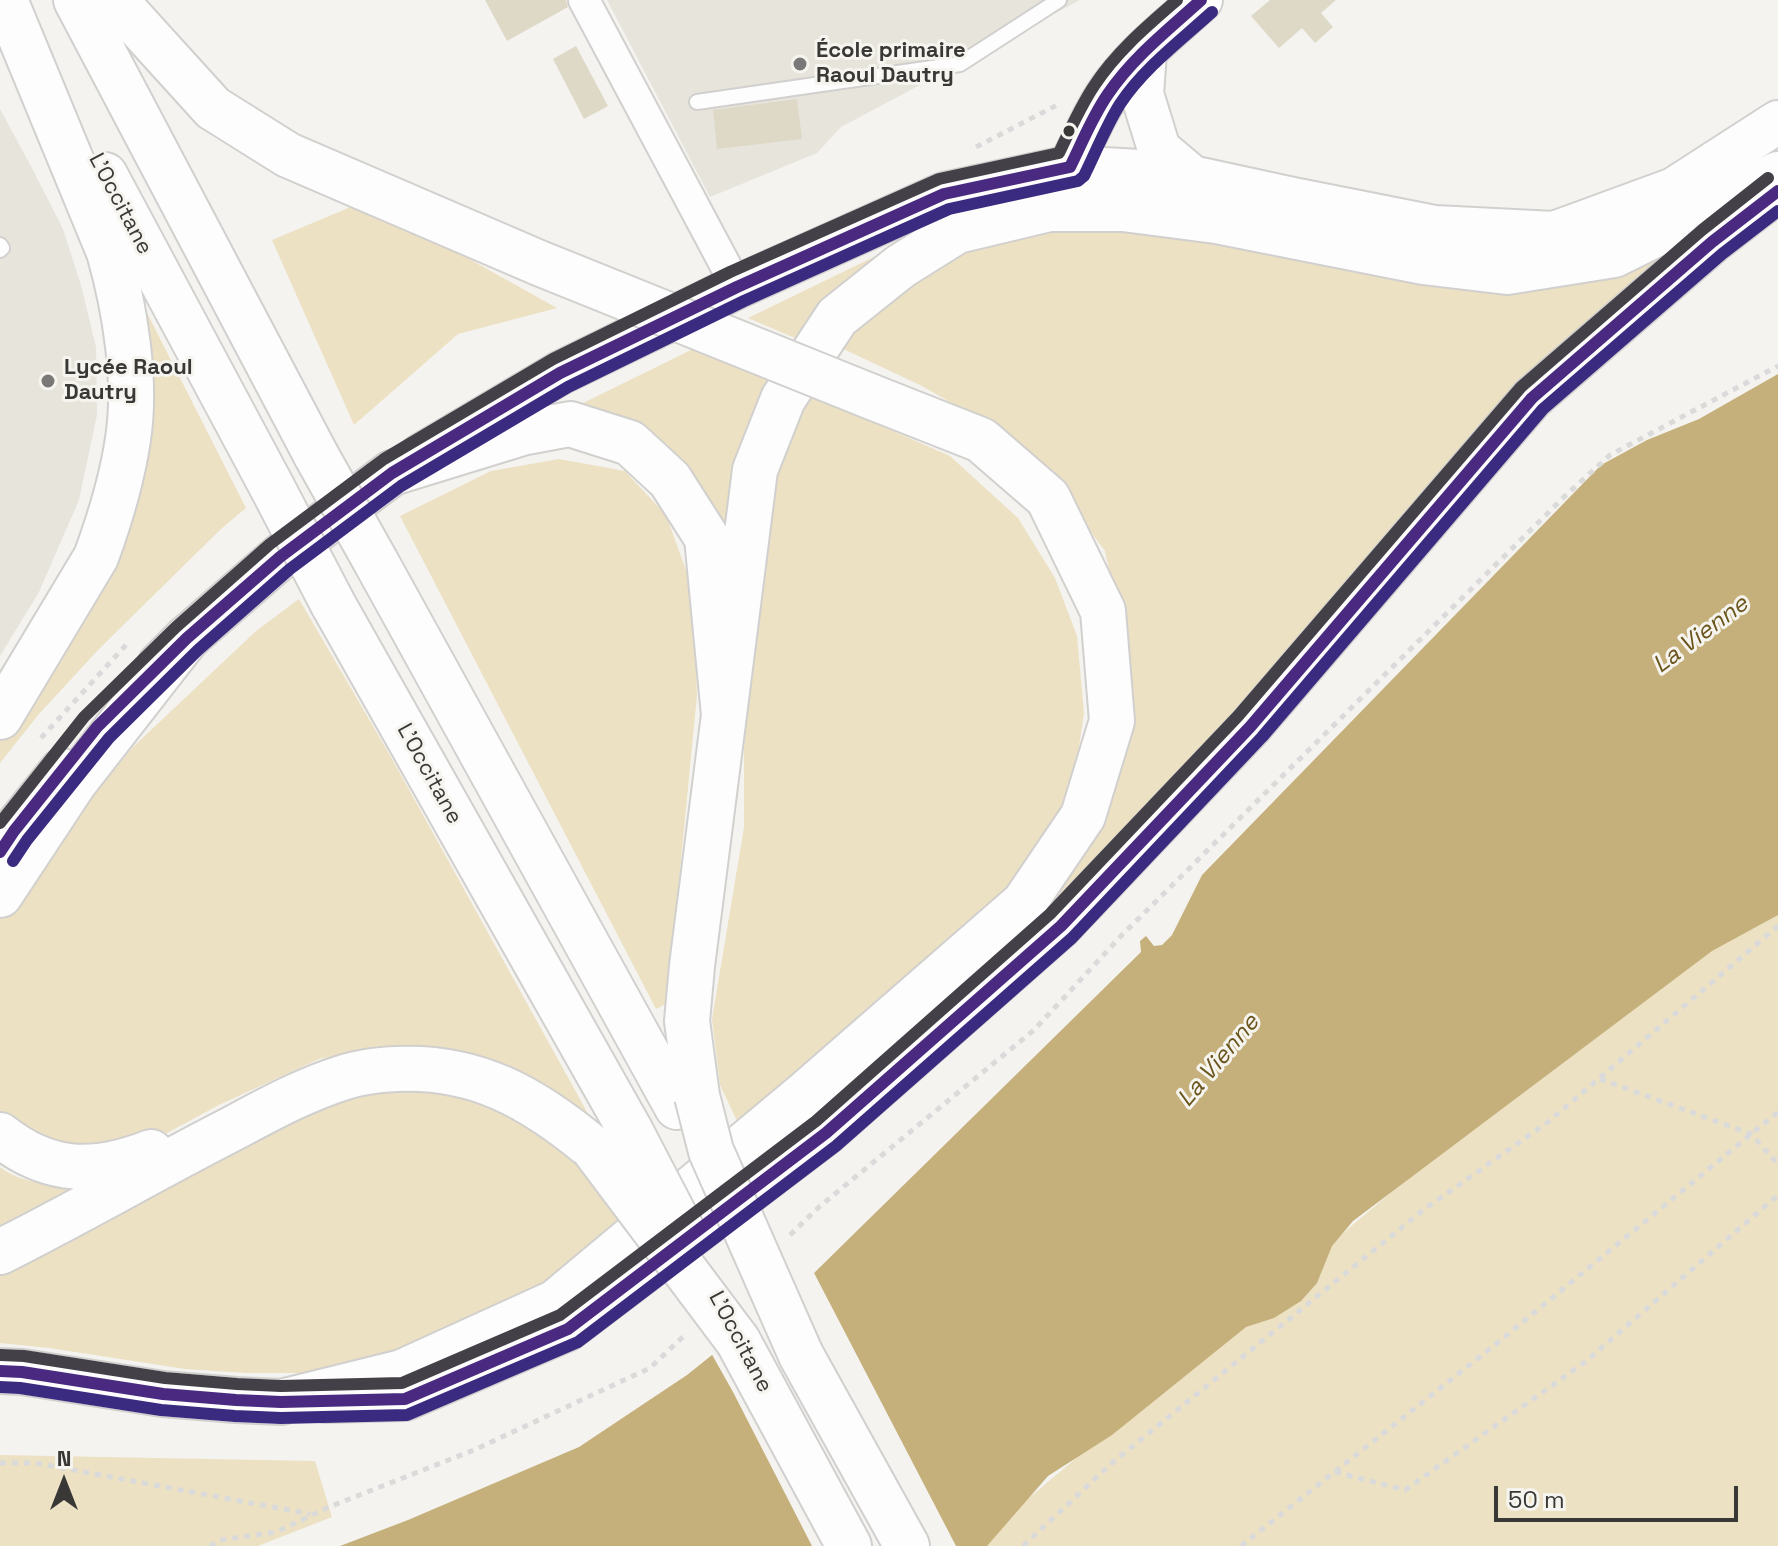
<!DOCTYPE html>
<meta charset="utf-8">
<style>
body{margin:0}
#map{position:relative;width:1778px;height:1546px;overflow:hidden;background:#f4f3f0;font-family:"Space Grotesk",sans-serif}
canvas{display:block}
.north{position:absolute;left:24px;top:1442px;width:80px;height:80px;-webkit-text-stroke:6px #f6f4ee;paint-order:stroke;rotate:0deg;font-size:22px;font-weight:700;line-height:32px;text-align:center;color:#393836}
.north::after{content:'';display:block;margin:auto;width:28px;height:36px;background:#393836;clip-path:polygon(50% 0,100% 100%,50% 72%,0 100%)}
.scale{position:absolute;left:1494px;top:1486px;width:244px;height:36px;box-sizing:border-box;border:4px solid #393836;border-top:0;padding-left:10px;font-size:24px;line-height:28px;white-space:nowrap;color:#393836;-webkit-text-stroke:6px #f6f4ee;paint-order:stroke}
</style>
<div id="map">
<canvas width="1778" height="1546"></canvas>
<div class="north">N</div>
<div class="scale">50 m</div>
</div>
<script>
const c = document.querySelector('canvas').getContext('2d');
c.lineJoin = 'round';
function fill(path, color) {
  c.fillStyle = color;
  c.fill(path, 'evenodd');
}
function trace(path, color, width, dash) {
  c.strokeStyle = color;
  c.lineWidth = width;
  c.lineCap = dash ? 'butt' : 'round';
  c.setLineDash(dash || []);
  c.stroke(path);
}
function write(font, color, halo, rows, align = 'center') {
  c.font = font + ' "Space Grotesk",sans-serif';
  c.lineWidth = 6;
  c.setLineDash([]);
  c.textBaseline = 'middle';
  c.strokeStyle = halo;
  c.fillStyle = color;
  for (const [text, x, y, turn = 0] of rows) {
    c.save();
    c.translate(x, y);
    c.rotate((+turn || 0) * Math.PI / 180);
    c.textAlign = isNaN(turn) ? turn : align;
    if (halo) c.strokeText(text, 0, 0);
    c.fillText(text, 0, 0);
    c.restore();
  }
}
const built = new Path2D(`
 M607,0H1080L841,127L817,153L710,197Z
 M0,109L32,168L63,229L81,285L96,347L97,415L79,500L39,592L0,656Z`);
const green = new Path2D(`
 M1755,198L1282,667L1040,925L1097,832L1128,658L1105,551L1049,476L985,422L920,385L837,346L903,289L969,248L1044,230L1117,227L1224,240L1386,279L1544,287Z
 M365,201L557,308L458,334L354,425L272,240Z
 M882,253L802,341L748,318Z
 M142,303L246,508L221,529L99,649L39,714L0,763V738L83,606Z
 M693,349L768,377L746,432L730,538L577,406Z
 M804,392L950,456L1018,518L1055,578L1077,636L1084,713L1076,767L1054,826L1009,901L890,1001L737,1121L720,1085L712,1019L744,827V747L771,473Z
 M559,459L625,471L666,515L693,589L697,695L671,964L666,1004L656,1009L400,516L491,471Z
 M299,599L391,757L597,1130L419,1048L370,1049L319,1059L219,1105L143,1146L83,1155L0,1120V918L46,855L132,748L256,631Z
 M1778,866V1546H972Z
 M419,1088L485,1100L566,1147L624,1225L570,1266L509,1309L349,1369L301,1373H247L185,1369L49,1348L0,1343V1268L302,1112L362,1094Z
 M0,1167C22,1184 52,1184 79,1191L0,1240Z
 M0,1455L315,1461L332,1517L258,1546H0Z`);
const water = new Path2D(`
 M1778,374V915L1712,951L1353,1221L1332,1246L1317,1283L1301,1301L1274,1318L1246,1327L1112,1435L1048,1476L987,1546H340L408,1520L579,1447L687,1375L812,1275L1141,952L1140,941L1146,936L1154,946L1162,945L1172,935L1202,875L1601,465L1647,440L1699,419Z`);
const pier = new Path2D(`
 M812,1269L956,1546H812L733,1392L710,1351Z`);
const building = new Path2D(`
 M485,0H566L568,7L507,41Z
 M1270,0H1336L1321,13L1333,27L1315,43L1302,28L1279,48L1251,16Z
 M576,46L608,106L584,119L553,59Z
 M797,99L802,139L717,149L713,110Z`);
const path = new Path2D(`
 M976,147L1059,104
 M41,738L126,645
 M1600,1079L1751,1134L1778,1164
 M790,1235L819,1207L1034,1030L1122,935L1565,496L1610,455L1778,366
 M0,1463H36L310,1514
 M1335,1472L1405,1490L1585,1362L1778,1195
 M210,1546L220,1540L276,1532L329,1507L474,1450L650,1368L687,1333
 M1023,1546L1112,1463L1422,1211L1548,1122L1778,926
 M1241,1546L1496,1344L1778,1112`);
const lane = new Path2D(`
 M697,102L960,64L1059,0
 M0,245L2,248L0,250`);
const street = new Path2D(`
 M584,0L737,287`);
const secondary = new Path2D(`
 M1145,52L1142,94L1159,149L1191,176
 M1070,167C1084,140 1096,108 1115,84C1138,53 1173,26 1201,0
 M420,456L560,373L737,287L944,194L1070,167L1173,173L1293,199L1435,227L1554,233L1674,189L1778,122
 M326,1401L405,1399L568,1329L826,1133L1061,926L1250,727L1532,398L1712,242L1778,191`);
const primary = new Path2D(`
 M160,665L187,638L280,557L392,473
 M0,852L14,831L62,771
 M0,1371L22,1372L163,1394L236,1400L281,1402`);
const highway = new Path2D(`
 M76,0L316,455
 M115,0L213,108L288,155L539,263
 M105,175L272,487
 M392,473L522,433L570,424L630,443L670,480L707,538L724,715L692,966L687,1021L697,1096
 M376,562L677,1107
 M333,604L630,1130
 M724,715L755,470L783,399L837,317L901,266L957,231L1049,209H1123L1216,221L1423,262L1507,272L1614,255L1778,174
 M0,717L96,557C110,519 122,480 128,439C137,381 125,308 109,252L5,0
 M0,895L74,783L187,638
 M0,1135C49,1174 95,1174 151,1152
 M0,1252C76,1214 150,1171 226,1132C264,1112 301,1091 342,1078C359,1072 377,1070 396,1069C476,1065 533,1098 593,1148
 M738,1341L849,1546
 M801,1355L907,1546
 M281,1402L402,1372L556,1302L805,1094L1024,903L1083,816L1112,721L1103,611L1048,498L981,440L872,397`);
const highwayBridge = new Path2D(`
 M539,263L872,397
 M316,455L376,562
 M272,487L333,604
 M697,1096L711,1151L801,1355
 M630,1130L683,1232
 M593,1148L738,1341`);
const bus1 = new Path2D(`
 M0,852L14,831L97,727L187,638L280,557L392,473L560,373L737,287L944,194L1070,167C1082,143 1092,117 1108,94C1133,57 1168,30 1201,0
 M0,1371L22,1372L163,1394L236,1400L281,1402L405,1399L568,1329L826,1133L1061,926L1250,727L1532,398L1712,242L1778,191`);
const bus2 = new Path2D(`
 M13,861L27,840L109,738L198,650L290,569L401,486L568,387L744,301L949,209L1078,181L1084,176C1096,152 1106,126 1120,104C1144,68 1180,41 1212,12
 M0,1387L20,1388L161,1410L235,1416L281,1418L407,1415L578,1342L836,1146L1072,938L1262,737L1543,409L1722,254L1778,211`);
const bus3 = new Path2D(`
 M0,823L84,717L176,627L270,544L384,459L553,359L730,272L939,179L1059,153C1070,130 1080,107 1094,86C1116,52 1147,26 1177,0
 M1,1355L24,1356L165,1378L237,1384L281,1386L402,1383L560,1315L816,1121L1050,914L1238,716L1521,387L1702,230L1768,178`);
const markers = [
 [800,64,8,"#7a7977"],
 [1069,131,7,"#393836"],
 [48,381,8,"#7a7977"]
];
const poiNames = [
 ["École primaire",816,51],
 ["Raoul Dautry",816,76],
 ["Lycée Raoul",64,368],
 ["Dautry",64,393]
];
const streetNames = [
 ["L'Occitane",120,204,62],
 ["L'Occitane",429,774,61],
 ["L'Occitane",740,1342,62]
];
const waterNames = [
 ["La Vienne",1701,635,-37],
 ["La Vienne",1219,1061,-50]
];
fill(built, '#e7e4dc');
fill(green, '#ede1c3');
fill(water, '#c5b07b');
fill(pier, '#f4f3f0');
fill(building, '#ded8c7');
trace(lane, '#d1d0ce', 18);
trace(street, '#d1d0ce', 34);
trace(secondary, '#d1d0ce', 46);
trace(primary, '#d1d0ce', 48);
trace(highway, '#d1d0ce', 48);
trace(path, '#dadada', 5, [6, 6]);
trace(lane, '#fdfdfd', 14);
trace(street, '#fdfdfd', 30);
trace(secondary, '#fdfdfd', 42);
trace(primary, '#fdfdfd', 44);
trace(highway, '#fdfdfd', 44);
trace(highwayBridge, '#d1d0ce', 48, []);
trace(highwayBridge, '#fdfdfd', 44);
trace(bus1, '#4a2a80', 12);
trace(bus2, '#3b2b80', 12);
trace(bus3, '#434147', 12);
for (const [x, y, r, color] of markers) {
  const dot = new Path2D();
  dot.arc(x, y, r, 0, 2 * Math.PI);
  c.fillStyle = color;
  c.fill(dot);
  trace(dot, '#f6f4ee', 3);
}
write('bold 22px', '#393836', '#f6f4ee', poiNames, 'left');
write('22px', '#393836', '#f6f4ee', streetNames);
write('italic 24px', '#6a551d', '#f6f4ee', waterNames);
</script>
